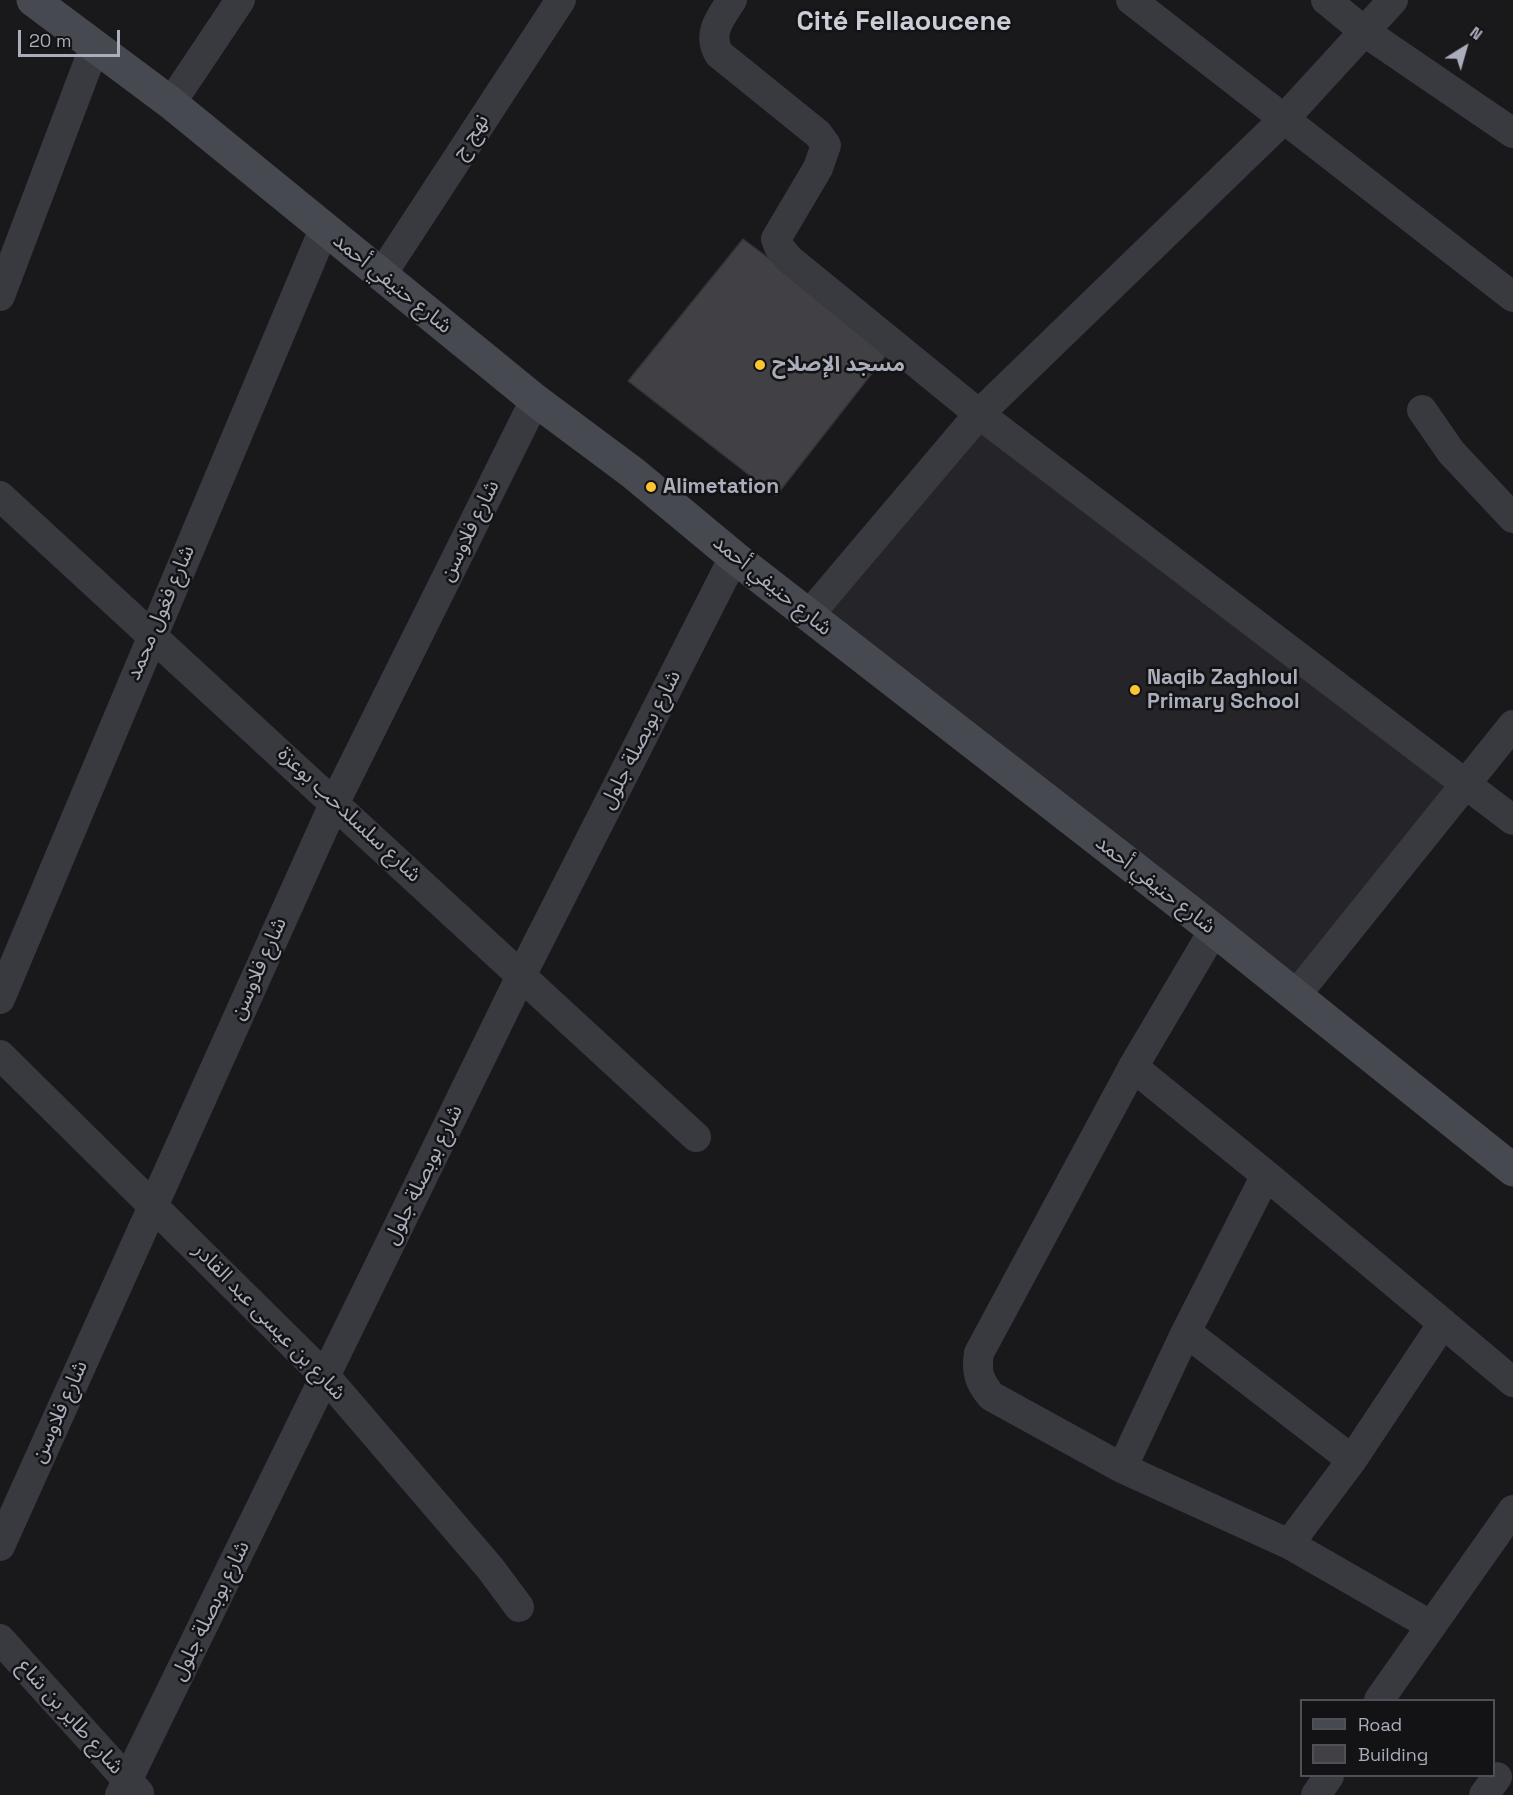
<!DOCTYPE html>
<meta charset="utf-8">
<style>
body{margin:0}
#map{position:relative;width:1513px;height:1795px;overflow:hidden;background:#19181b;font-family:"Space Grotesk",sans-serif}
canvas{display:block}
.legend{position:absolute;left:1300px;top:1699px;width:195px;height:78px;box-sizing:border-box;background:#131316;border:2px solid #4f5158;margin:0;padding:8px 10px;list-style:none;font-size:18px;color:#aaaebb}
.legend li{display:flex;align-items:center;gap:12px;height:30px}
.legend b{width:30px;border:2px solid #4f5158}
.north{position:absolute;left:1435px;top:18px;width:60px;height:60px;-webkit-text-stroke:4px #131316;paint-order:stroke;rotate:37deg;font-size:16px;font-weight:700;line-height:24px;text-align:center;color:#aaaebb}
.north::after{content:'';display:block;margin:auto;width:21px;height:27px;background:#aaaebb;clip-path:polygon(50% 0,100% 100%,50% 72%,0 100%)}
.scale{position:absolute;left:18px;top:30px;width:102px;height:27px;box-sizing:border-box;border:3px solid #aaaebb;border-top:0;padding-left:8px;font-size:18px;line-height:21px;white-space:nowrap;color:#aaaebb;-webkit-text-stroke:4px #131316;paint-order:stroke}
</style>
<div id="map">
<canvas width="1513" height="1795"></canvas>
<ul class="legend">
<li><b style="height:8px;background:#474950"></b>Road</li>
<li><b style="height:16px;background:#404045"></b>Building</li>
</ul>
<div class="north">N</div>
<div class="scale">20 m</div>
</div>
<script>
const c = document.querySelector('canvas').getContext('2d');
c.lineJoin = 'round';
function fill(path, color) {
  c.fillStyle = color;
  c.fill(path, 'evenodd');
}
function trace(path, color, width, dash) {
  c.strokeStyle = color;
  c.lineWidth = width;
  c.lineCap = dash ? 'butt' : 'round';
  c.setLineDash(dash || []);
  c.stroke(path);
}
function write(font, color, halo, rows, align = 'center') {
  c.font = font + ' "Space Grotesk","Noto Sans Arabic",sans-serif';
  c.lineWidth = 5;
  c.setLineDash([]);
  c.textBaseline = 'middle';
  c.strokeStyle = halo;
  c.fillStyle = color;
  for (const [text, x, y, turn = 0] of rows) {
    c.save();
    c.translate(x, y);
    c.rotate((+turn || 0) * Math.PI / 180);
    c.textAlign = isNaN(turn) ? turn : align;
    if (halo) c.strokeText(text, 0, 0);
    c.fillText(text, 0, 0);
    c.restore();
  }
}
const built = new Path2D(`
 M971,407L1465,781L1295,992L813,599Z`);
const building = new Path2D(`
 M743,239L891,349L776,496L628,381Z`);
const street = new Path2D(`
 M732,0C720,18 707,34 719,54L818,134L826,145L818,168L776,239L779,247L789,259L979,414L1513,820
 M1131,0L1513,297
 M1326,0L1365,32L1513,133
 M171,103L240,0
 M382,274L561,0
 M0,296L94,48
 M1422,410L1451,452L1513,518
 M0,496L696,1137
 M808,616L979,414L1284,119L1393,0
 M1214,930L1133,1067L979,1353C976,1372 979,1381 991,1396L1122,1468L1289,1544L1430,1625
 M1296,995L1513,725
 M0,999L324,229
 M0,1055L326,1377L490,1568L519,1607
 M1133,1067L1266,1175L1513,1382
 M1186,1332L1352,1460
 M1122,1468L1186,1332L1266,1175
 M1289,1544L1352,1460L1443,1323
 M0,1546L335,802L535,400
 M0,1639L139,1793
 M1379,1700L1513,1510
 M120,1795L522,974L734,557
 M1316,1795L1329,1776
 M1484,1795L1497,1777`);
const secondary = new Path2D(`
 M33,0L171,103L535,400L633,473L734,557L1214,930L1513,1170`);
const markers = [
 [760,365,6,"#fbc630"],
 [651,487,6,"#fbc630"],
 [1135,690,6,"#fbc630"]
];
const streetNames = [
 ["نهج ج",471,137,-57],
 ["شارع حنيفي أحمد",392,284,39],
 ["شارع فلاوسن",470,531,-64],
 ["شارع حنيفي أحمد",772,586,39],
 ["شارع فغول محمد",161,613,-67],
 ["شارع بوبصلة جلول",641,740,-63],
 ["شارع سلسلدحب بوعزة",349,815,43],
 ["شارع حنيفي أحمد",1155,885,38],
 ["شارع فلاوسن",259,969,-66],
 ["شارع بوبصلة جلول",424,1175,-64],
 ["شارع بن عيسى عبد القادر",269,1322,46],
 ["شارع فلاوسن",60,1412,-66],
 ["شارع بوبصلة جلول",211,1611,-64],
 ["شارع طاير بن شاع",70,1717,48]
];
const poiNames = [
 ["مسجد اﻹصلاح",772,365],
 ["Alimetation",663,487],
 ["Naqib Zaghloul",1147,678],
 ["Primary School",1147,702]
];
const districtNames = [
 ["Cité Fellaoucene",904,23]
];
fill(built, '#252428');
fill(building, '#404045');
trace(building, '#333237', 1.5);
trace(street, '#393a40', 30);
trace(secondary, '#474950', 33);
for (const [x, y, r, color] of markers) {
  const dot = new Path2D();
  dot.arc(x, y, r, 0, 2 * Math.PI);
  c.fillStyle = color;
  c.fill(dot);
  trace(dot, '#131316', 2);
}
write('21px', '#aaaebb', '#131316', streetNames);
write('bold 21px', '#aaaebb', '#131316', poiNames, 'left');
write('bold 27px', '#cbced7', '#131316', districtNames);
</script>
